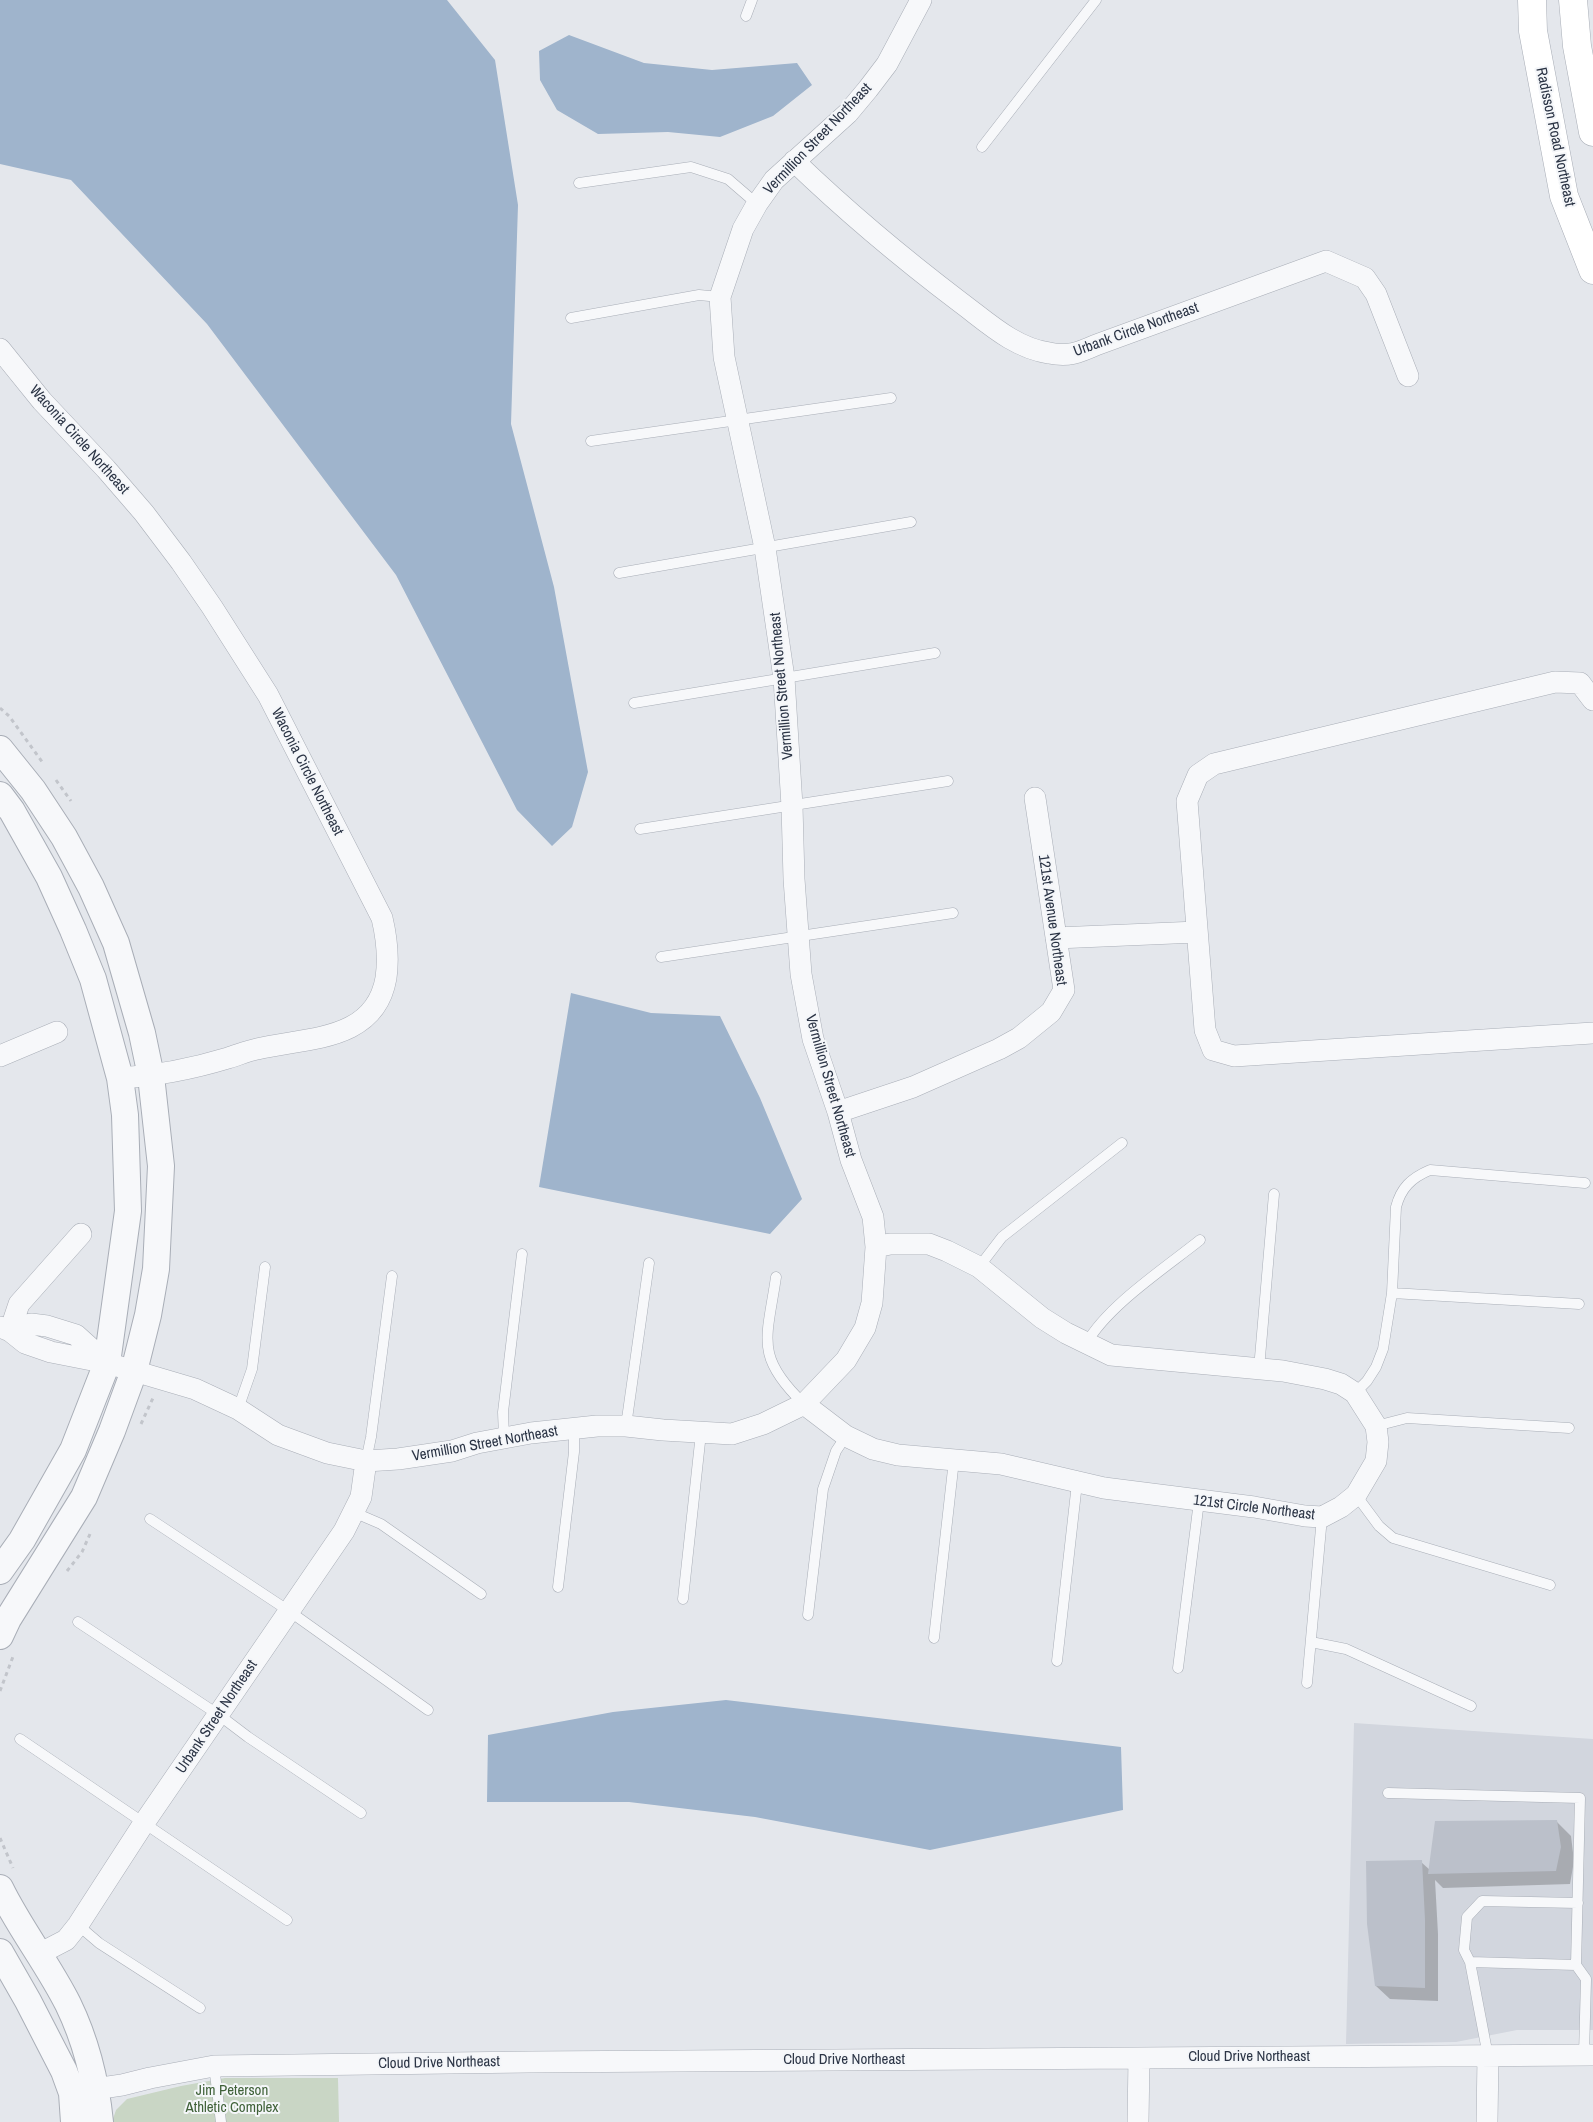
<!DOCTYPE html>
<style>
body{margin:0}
canvas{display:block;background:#e4e7ec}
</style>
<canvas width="1593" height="2122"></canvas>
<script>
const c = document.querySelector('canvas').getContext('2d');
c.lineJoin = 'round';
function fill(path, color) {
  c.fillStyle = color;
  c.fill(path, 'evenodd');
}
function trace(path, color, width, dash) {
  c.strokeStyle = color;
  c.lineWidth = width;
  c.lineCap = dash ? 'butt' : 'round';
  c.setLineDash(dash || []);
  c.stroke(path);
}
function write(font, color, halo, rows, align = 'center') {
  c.font = font + ' "Archivo Narrow",sans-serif';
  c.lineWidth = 4;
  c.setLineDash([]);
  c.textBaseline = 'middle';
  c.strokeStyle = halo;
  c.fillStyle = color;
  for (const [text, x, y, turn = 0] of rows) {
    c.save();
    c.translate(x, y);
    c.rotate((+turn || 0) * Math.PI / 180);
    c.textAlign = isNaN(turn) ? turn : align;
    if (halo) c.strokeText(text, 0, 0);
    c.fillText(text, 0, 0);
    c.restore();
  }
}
const built = new Path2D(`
 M1354,1723L1593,1739V2030H1517L1456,2042L1346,2044Z`);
const green = new Path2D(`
 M225,2078H338L339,2122H112L116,2110L127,2099L181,2086Z`);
const water = new Path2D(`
 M0,0H447L495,60L518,205L511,424L554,587L588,772L572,827L552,846L517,810L396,575L207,324L71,180L0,164Z
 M569,35L644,63L712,70L797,63L812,85L773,116L720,137L668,132L598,134L557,110L540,80L539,51Z
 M571,993L651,1013L720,1016L760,1098L802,1199L770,1234L539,1187Z
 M726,1700L1121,1747L1123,1810L930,1850L755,1817L629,1802H487L488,1735L613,1712Z`);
const shadow = new Path2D(`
 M1557,1822L1571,1836L1574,1861L1570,1884L1443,1888L1435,1880L1438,1934V2001L1390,1999L1376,1986L1421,1862L1430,1870Z`);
const building = new Path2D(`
 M1557,1820L1561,1847L1556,1871L1428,1874L1435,1821Z
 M1422,1860L1425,1920V1988L1375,1986L1367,1924L1366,1861Z`);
const path = new Path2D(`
 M0,708L9,716L43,763
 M56,780L71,801
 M141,1424L153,1398
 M67,1571L82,1552L90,1534
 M0,1691L14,1654
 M0,1838L13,1868`);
const service = new Path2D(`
 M746,16L752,0
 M982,147L1096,0
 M579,183L691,167L728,179L757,204
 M571,318L699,295L720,297
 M591,441L891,398
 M619,573L911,522
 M634,703L935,653
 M640,829L948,781
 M661,957L953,913
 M979,1267L1002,1237L1122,1143
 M776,1277C767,1339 754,1356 804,1404
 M1392,1293L1579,1304
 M1086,1344C1107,1306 1165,1268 1200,1240
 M1259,1369L1274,1194
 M1355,1393L1367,1381L1376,1367L1383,1349L1392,1293L1396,1207C1401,1188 1411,1178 1430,1170L1585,1183
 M238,1409L252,1369L265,1267
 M626,1426L649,1263
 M1376,1426L1407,1418L1569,1428
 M504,1437L503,1412L522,1254
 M366,1461L371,1437L392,1276
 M1356,1495L1379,1526L1393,1538L1550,1585
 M353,1512L381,1524L481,1594
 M150,1519L289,1611L428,1710
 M558,1587L574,1452V1428
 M683,1599L701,1433
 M808,1615L823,1489L836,1451L846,1436
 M78,1622L219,1715L248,1737L361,1813
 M934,1638L954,1460
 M1311,1642L1346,1649L1471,1706
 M1057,1661L1077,1483
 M1178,1668L1199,1501
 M1307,1683L1322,1517
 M20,1739L287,1920
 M1388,1793L1580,1798L1576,1965
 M78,1925L99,1943L200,2008
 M1470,1962L1464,1950L1467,1917L1482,1901L1578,1903
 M1488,2056L1470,1962L1576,1965L1586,1979L1584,2055
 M214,2066L221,2122`);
const minor = new Path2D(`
 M794,161C847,212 902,258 960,302C987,322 1014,348 1049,353C1068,357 1078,353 1096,345L1326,261L1365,278L1376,294L1408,376
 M0,349L42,401L106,469L144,513L181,562L212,607L268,695L382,918C387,939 389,957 386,978C375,1042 307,1037 257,1049C247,1051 238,1055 228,1058C195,1068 154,1076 120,1078
 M1593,700L1580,683L1555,682L1214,764L1198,775L1187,801L1205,1030L1213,1050L1234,1056L1593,1033
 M1056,938L1197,932
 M0,1056L57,1032
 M838,1112L913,1087L999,1049L1019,1038L1051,1012L1064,990L1035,798
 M0,1327L10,1331L25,1343L51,1352L107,1363L195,1389L238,1409L278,1435L327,1453L366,1461L398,1459L452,1451L477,1443L531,1433L597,1426H626L663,1430L732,1434L763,1424L804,1404L846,1360L865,1328L872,1303L876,1247L873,1217L851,1160L838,1112L813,1039L801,974L794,879L792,806L784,678L765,548L724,357L720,297L743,229L757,204L774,180L848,113L868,89L887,64L921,0
 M10,1331L19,1304L81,1234
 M10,1331L31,1324L47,1326L76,1335L107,1363
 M804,1404L846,1436L873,1449L898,1455L1001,1464L1104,1488L1254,1507L1305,1516L1322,1517L1341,1507L1356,1495L1376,1461L1378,1442L1376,1426L1355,1393L1341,1384L1325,1379L1283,1371L1111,1355L1066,1333L1042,1318L979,1267L947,1251L929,1244H890L876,1247
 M39,1954L66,1940L78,1925L144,1823L344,1531L361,1497L366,1461
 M81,2091L122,2085L150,2078L214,2066L529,2062L1593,2055
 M1138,2122L1139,2058
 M1487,2122L1488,2056`);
const tertiary = new Path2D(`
 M0,749L33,790L64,837L91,887L116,943L142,1033L151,1076L161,1166L156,1269L148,1315L134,1371L112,1431L84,1497L8,1619L0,1636
 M0,795L12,811L49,877L73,930L93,979L120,1078L125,1115L128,1211L107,1363L73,1450L22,1540L0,1571
 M0,1888C20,1929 48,1964 68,2004C86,2041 96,2082 100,2122
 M0,1952L28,2001L64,2071L72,2093L74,2122`);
const secondary = new Path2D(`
 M1532,0L1533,31L1564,196L1593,270
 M1573,0L1577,46L1593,132`);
const streetNames = [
 ["Radisson Road Northeast",1555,137,78],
 ["Vermillion Street Northeast",818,139,-46],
 ["Urbank Circle Northeast",1136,330,-20],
 ["Waconia Circle Northeast",79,440,48],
 ["Vermillion Street Northeast",782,686,-95],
 ["Waconia Circle Northeast",307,772,63],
 ["121st Avenue Northeast",1052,920,82],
 ["Vermillion Street Northeast",830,1086,74],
 ["Vermillion Street Northeast",485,1444,-10],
 ["121st Circle Northeast",1254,1508,7],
 ["Urbank Street Northeast",217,1717,-56],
 ["Cloud Drive Northeast",1249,2057],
 ["Cloud Drive Northeast",844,2060],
 ["Cloud Drive Northeast",439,2063,-1]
];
const parkNames = [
 ["Jim Peterson",232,2091],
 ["Athletic Complex",232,2108]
];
fill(built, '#d2d6de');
fill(green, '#c9d6c5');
fill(water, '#9fb4cc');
fill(shadow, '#0003');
fill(building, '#bbc0ca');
trace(service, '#a9aeb7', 11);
trace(minor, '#a9aeb7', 22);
trace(tertiary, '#a9aeb7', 28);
trace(secondary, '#a9aeb7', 29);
trace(path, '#c2c5cb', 3, [4, 4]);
trace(service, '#f7f8fa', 10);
trace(minor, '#f7f8fa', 21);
trace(tertiary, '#f7f8fa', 26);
trace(secondary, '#fff', 28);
write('15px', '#2b3445', '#f4f6f9', streetNames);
write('15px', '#3f6138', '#f4f6f9', parkNames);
</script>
